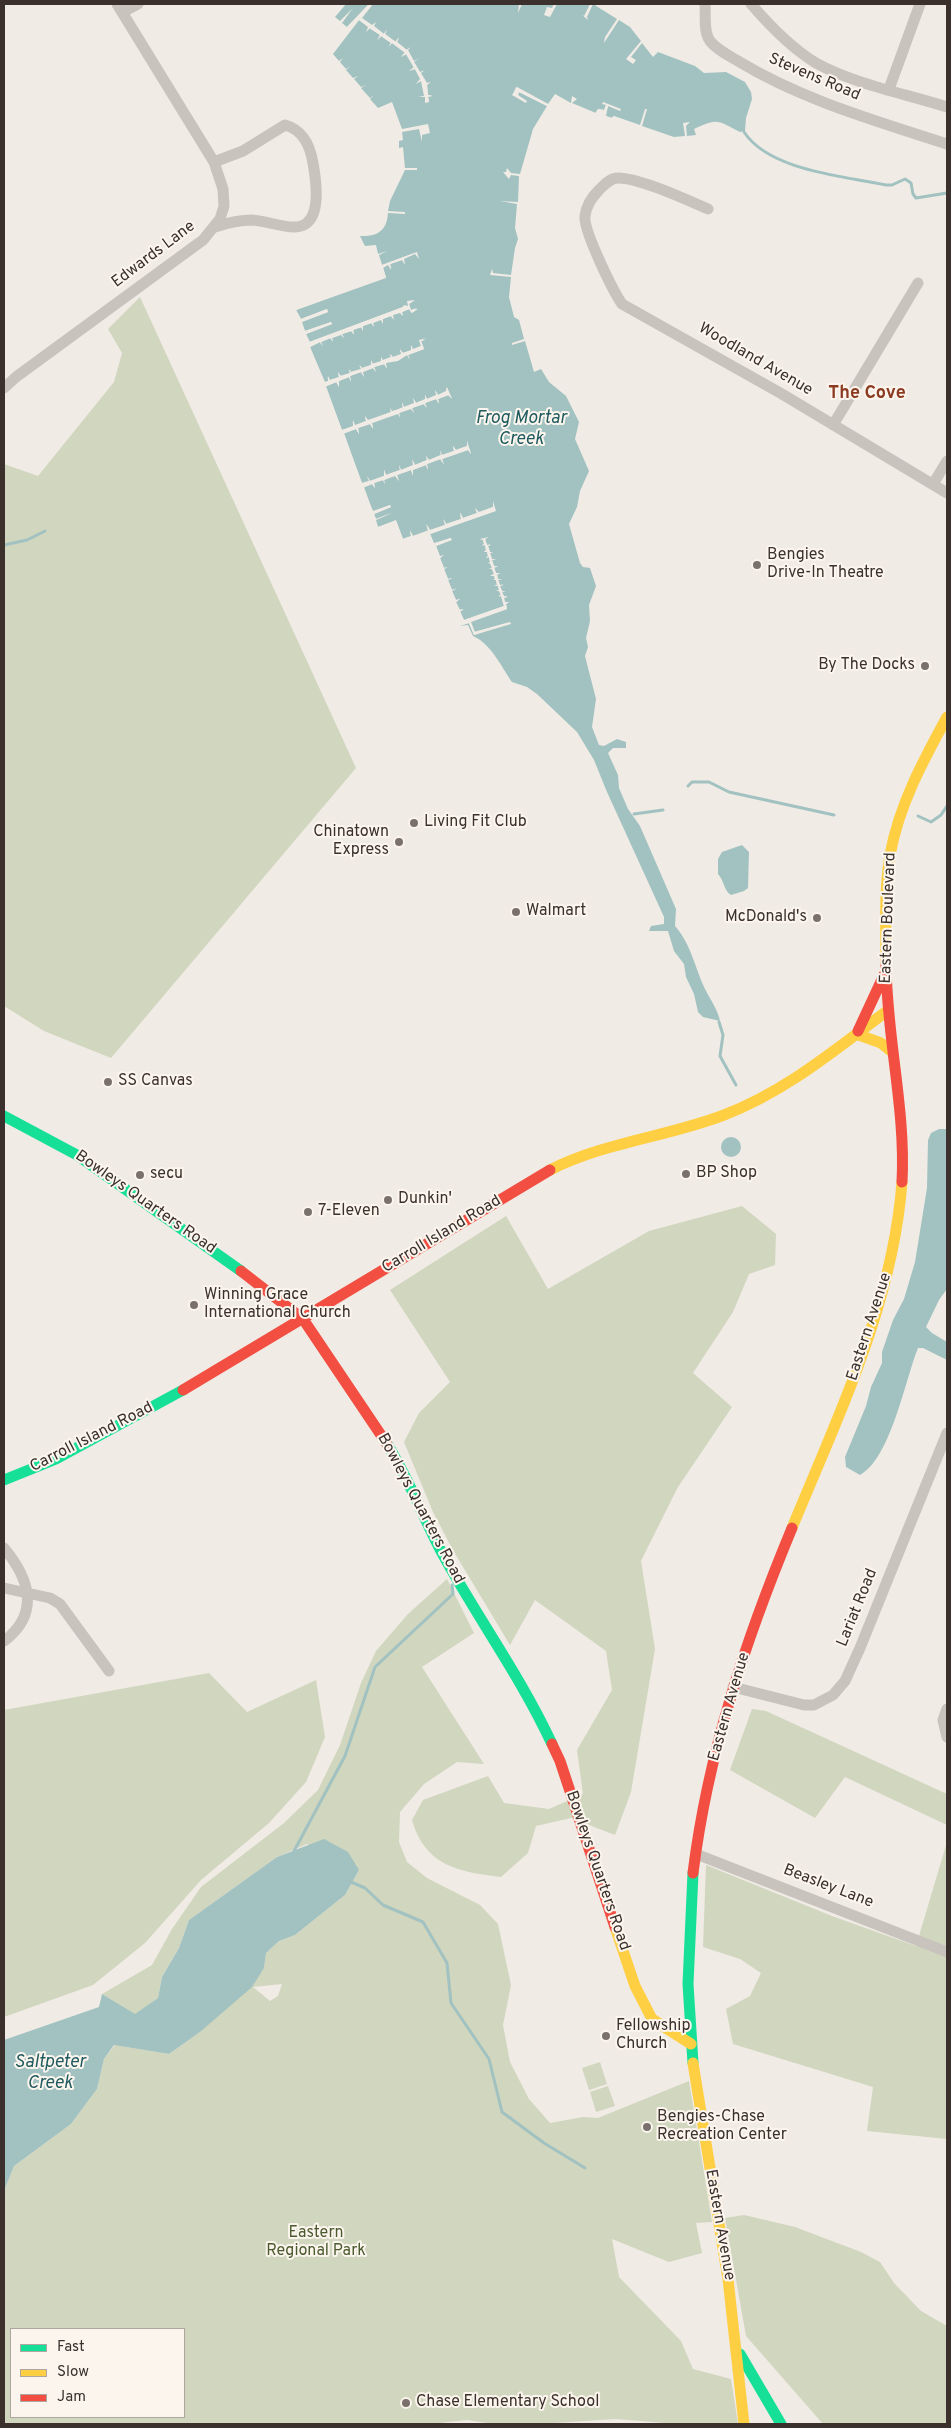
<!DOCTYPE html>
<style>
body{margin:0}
#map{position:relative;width:951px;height:2428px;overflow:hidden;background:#f0ebe5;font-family:Overpass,sans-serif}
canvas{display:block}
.frame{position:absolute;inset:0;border:5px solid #3b302b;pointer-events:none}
.legend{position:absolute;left:10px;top:2328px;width:175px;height:90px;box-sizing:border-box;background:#fbf5ee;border:1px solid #aea6a0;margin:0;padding:6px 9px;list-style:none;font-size:15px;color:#3b302b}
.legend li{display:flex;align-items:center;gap:10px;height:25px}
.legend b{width:25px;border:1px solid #aea6a0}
</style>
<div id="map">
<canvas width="951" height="2428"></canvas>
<div class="frame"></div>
<ul class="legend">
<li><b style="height:6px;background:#16e098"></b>Fast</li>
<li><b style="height:6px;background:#ffcf43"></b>Slow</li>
<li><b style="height:6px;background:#f24e42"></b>Jam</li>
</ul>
</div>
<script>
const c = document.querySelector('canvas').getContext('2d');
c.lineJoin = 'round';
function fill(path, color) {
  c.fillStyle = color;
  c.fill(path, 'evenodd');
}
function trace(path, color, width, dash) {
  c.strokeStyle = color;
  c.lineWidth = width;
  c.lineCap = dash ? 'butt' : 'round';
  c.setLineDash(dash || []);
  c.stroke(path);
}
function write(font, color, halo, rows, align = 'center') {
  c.font = font + ' Overpass,sans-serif';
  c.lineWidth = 4;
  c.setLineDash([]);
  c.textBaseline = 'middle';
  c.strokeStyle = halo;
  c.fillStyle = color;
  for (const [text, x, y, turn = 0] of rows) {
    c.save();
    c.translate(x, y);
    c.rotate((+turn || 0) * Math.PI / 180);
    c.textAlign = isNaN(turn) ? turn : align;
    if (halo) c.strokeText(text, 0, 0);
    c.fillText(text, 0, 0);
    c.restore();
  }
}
const green = new Path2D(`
 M140,297L356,768L111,1058L44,1031L4,1006V464L38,476L114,382L122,353L108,329Z
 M742,1206L776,1234L775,1265L749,1274L733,1312L693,1373L732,1407L678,1487L641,1561L655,1649L631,1792L615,1835L571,1818L536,1826L528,1853L501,1877C459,1872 425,1866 412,1820L423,1800L488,1776L504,1803L549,1809L583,1794L577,1750L612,1690L606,1651L535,1600L510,1645L454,1552L433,1512L404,1442L419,1413L450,1382L390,1290L506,1216L548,1289L649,1231Z
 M447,1579L474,1633L422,1667L484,1764L457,1762L424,1784L400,1812L399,1842L407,1862L427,1878L480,1905L498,1924L511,1985L503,2025L510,2062L529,2099L550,2123L583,2117L598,2118L689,2081L712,2222L696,2223L702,2253L669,2262L612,2239L619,2277L681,2341L693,2369L731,2379L738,2424H677L616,2419L537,2424H495L467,2420L430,2424H4V2191L14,2166L71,2124L97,2089L104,2059L115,2045L169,2054L200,2032L264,1968L266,1953L279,1941L295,1935L345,1895L359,1870L307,1844L277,1857L189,1920L179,1948L162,1977L158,1998L135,2015L102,1994L152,1965L172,1929L201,1887L284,1823L318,1790L340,1745L361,1683L376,1651L408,1614ZM282,1984L278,1996L270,2001L253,1987ZM11,2329H184V2417H11Z
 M209,1673L247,1712L316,1680L325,1737L306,1782L269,1823L201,1880L145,1943L93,1985L4,2017V1710Z
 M752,1709L766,1711L947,1794V1825L845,1777L815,1818L730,1770Z
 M947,1842V2139L867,2131L873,2087L733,2044L726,2009L750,1996L761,1973L740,1959L703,1947L706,1865L832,1916L916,1946Z
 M600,2062L607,2084L589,2090L582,2068Z
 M608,2086L615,2106L596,2112L590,2092Z
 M744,2215L795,2227L861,2252L880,2262L894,2283L921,2311L947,2326V2424H823L746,2336L725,2218Z`);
const water = new Path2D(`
 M346,4H369L347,27L342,23L353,8L340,21L335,17Z
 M373,4H519L518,13L522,4H554L552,8L547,7L544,15L550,17L557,4H590L584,16L581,14L588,20L587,17L593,4L617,19L605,37L604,43L619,20L630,27L641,41L626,59L633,64L636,60L631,57L642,43L653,57L658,52L695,66L704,73L726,72L745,82L751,92L752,99L746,118L745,131L740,132C718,121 719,117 694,129L696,135L687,136L686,126L690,122L683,123L685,136L674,137L642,126L647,109H645L640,125L614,116L612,118L605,116L608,106L620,111L606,105L604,110L598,109L596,113L572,103L577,99L572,96L571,103L555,94L548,104L516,87L513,95L526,103L518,95L519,92L547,106L533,129L520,174L511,173L507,168L506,172H503L509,179L511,175L519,176L518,202L500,201L517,204L515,228L518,239L515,248L511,275L493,273L492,269L490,275L511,277L509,297L514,317L519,320L524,339L512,343V345L525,341L534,372L541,369L549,382L566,396L579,422L575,439L589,471L580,491L577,507L569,524L580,563L583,567L590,568L596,586L589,605L590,621L586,638L588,647L585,656L596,699L592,727L599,745L604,746L617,739L626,742V748H613L608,753L618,775L619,788L628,809L640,826L676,909L675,926C691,944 695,968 705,989C710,999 718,1010 720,1021L703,1017L698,1012L694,994L686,977L684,964L674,951L668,931H649L651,926L664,924V917L607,792L594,760L577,732L537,694L527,687L512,682C501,666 491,644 473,636L468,625L460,626L469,623L474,635L510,622L474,632L470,622L507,609L506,604L509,602L505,603L504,598L507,596L504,597L502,592L505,591H502L500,586L504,585H500L498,580L502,579H498L497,574L500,573H496L494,567L498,566H494L492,560L496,559H492L490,553L493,552H490L488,546L491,545H487L485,539L489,537L480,540H483L484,544L482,545H485L486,551L484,552H487L488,556L486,558L489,557L490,562L488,563H490L492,568L489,569H492L494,574L490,576L494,575L495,579L493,580H496L497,585L494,586H498L499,590L496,591H499L501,595L498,597L501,596L504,606L464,620L460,611L463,609L460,610L456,602L460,599L456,600L452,591L456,589L452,590L448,580L452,578L448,579L444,569L447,567L444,568L440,558L444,555L440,557L436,546L451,540L450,538L434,544L430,534L495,511L493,507L478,513L475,508L477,513L463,518L460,513L461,519L446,524L444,519L445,525L430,530L427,524L429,530L413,536L410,531L411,536L403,539L396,521L378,527L375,520L393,513L376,519L374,514L391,507L390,505L373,512L364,487L372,484L375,488L374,483L383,480L385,483L384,480L395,475L399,481L397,475L411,470L413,475L412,470L426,465L428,470L427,464L441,459L444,464L442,459L468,450L471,454L467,441V446L456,450L453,446L454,451L442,455L440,451L441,455L429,460L426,456L427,460L415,465L413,460L414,465L401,470L399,465L400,470L386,475L384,470V476L370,481L367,476L369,481L362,483L344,433L356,429L359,434L358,428L370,424L373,429L372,423L398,413L400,417L399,413L411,408L414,413L412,408L424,404L426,408L425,403L436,399L439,403L438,399L449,395L452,398L446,387L447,391L438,395L435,390L437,395L427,399L425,395L426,399L416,403L413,398L415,403L404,407L402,402L403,407L392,412L390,408L391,412L368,421L365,416L366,421L355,426L352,421L354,426L342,430L326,386L337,382L339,387V381L349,377L351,382L350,376L361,372L364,377L362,372L373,368L376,372L374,367L385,364L386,368V363L407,355L410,359L408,355L424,349L421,341L426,340H420L421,346L413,350L410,346L412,350L403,353L400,350L402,354L393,357L390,354L391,357L382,361L381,358L382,361L372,364L371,361V365L362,368L360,365L361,369L351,372L349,369L350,373L340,376L338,372L339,377L330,380L327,377L329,381L324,382L310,347L320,342L322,346L321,342L331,338L333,342L332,338L341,334L344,338L342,334L352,331L354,334L353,330L362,327L363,331V326L372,323L374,327L373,323L381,319L383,323L382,319L391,316L393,319L392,315L400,312L403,316L402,312L410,309L411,313L417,308L411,310L409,304L414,300L409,302L408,306H403V307L309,342L306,334L332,324L331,322L305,331L301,322L328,312L327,309L301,319L296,310L386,278L383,267L389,264L392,269L390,264L402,260L405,264L403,259L417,252L382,265L379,255L387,251L378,254L376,245L365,246L360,236C378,237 387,230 388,213L405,214V212L388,211L390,201L405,170H417V168H405L403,147L399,148V141L403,140L402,132L419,129L422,142V135L430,133L428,124L402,129L392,102L378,108L370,99L374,95L370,98L361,88L366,85L361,87L354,79L358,76L353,78L346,70L350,66L346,69L340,62L343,58L339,61L333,54L359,20L369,27L367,32L369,28L380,35L377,40L381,36L391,43L389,47L392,43L405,53L402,57L406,54L414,68L409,71L415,69L421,80L416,83L421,81L424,96H419L425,97L429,102L428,96H433L428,95L427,85L430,82L427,84L407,50L410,47L407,50L397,42L399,38L396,42L385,34L387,29L384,34L373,26L376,22L373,26L361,18Z
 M742,845L749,852L748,888L744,891L731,895C724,891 724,880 718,874V859L722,852Z
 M939,1129H947V1289L939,1300L926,1327L932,1333L947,1342V1360L923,1348H918C905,1380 891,1458 860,1475L846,1467L845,1457L866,1406L871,1387L882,1363V1352L893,1320L904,1299L915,1262L927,1188L928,1140L931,1133Z
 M721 1147a10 10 0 1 1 20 0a10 10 0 1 1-20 0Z
 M324,1839L348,1852L359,1870L345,1895L295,1935L279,1941L266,1953L264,1968L252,1987L200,2032L169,2054L114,2045L104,2059L97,2089L71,2124L14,2166L4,2191V2040L99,2007L102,1994L135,2014L158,1998L162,1977L179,1948L189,1920L277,1857Z`);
const pier = new Path2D(`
 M369,4H373L362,18L372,25L376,22L374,26L384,34L387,29L385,34L395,42L399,37L397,42L406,50L411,47L408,50L414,61L419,58L414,62L420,72L425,70L421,73L427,83L431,82L427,85L428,95L433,96L428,97L429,102L425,103V97H419L424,96V85L421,81L416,84L420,79L415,69L409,71L414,67L406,54L401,57L405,52L392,43L388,47L391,43L381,36L378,40L380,35L370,28L366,32L368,27L359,20L351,30L347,27Z
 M517,87L548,104L547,106L519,92L518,95L527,101L526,103L512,95Z
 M603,102L621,109L620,111L608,106L606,116L612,118L613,116L630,122L629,124L605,119L603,113L600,112L598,115H594L598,109L604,110L606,105L602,104Z
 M372,246H375L382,265L417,252L419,259L415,254L404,259L405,265L402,260L390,264L391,270L388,265L383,268L386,277L296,310L301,319L327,309L328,312L302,322L305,331L331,322L332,324L306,334L310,342L403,307L404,305L408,306L407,301L415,300L409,304L411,310L418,309L412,313L409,309L402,312L403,316L400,313L393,315L394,320L391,316L383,319V324L381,320L373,323L374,327L371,323L363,326V331L361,327L353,330L354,335L351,331L342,334L344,338L341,335L332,338L333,342L330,338L321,342L323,346L320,342L310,347L325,382L328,381V376L330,380L339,377L338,372L341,376L350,373L349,369L351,372L361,369L359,365L362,368L371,365V360L373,364L381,361V357L383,360L391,357L390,354L393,357L401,354L400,349L403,353L411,350V345L413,349L421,346L419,340L426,338L421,341L424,349L408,355L410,360L407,355L398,361L386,363L387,369L384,364L374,367L376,372L373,368L363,372L364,377L361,372L350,376L351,382L349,377L339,381V387L336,382L325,387L342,430L353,426V420L355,425L366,421L365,416L368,420L391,412L390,408L392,411L403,408L402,402L404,407L414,403L413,398L416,403L425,399V395L427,399L436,395L435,390L438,395L446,391L447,387L452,399L448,395L438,399L439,404L436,399L425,403L427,408L424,404L412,408L414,413L411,409L399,413L400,418L398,414L372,423L373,429L370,424L358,428L359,434L356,429L343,434L362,483L369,481L367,476L370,481L384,476V470L386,475L400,470L399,465L401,470L413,465L412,459L415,465L427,460L426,456L429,460L441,455L440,450L442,455L454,451L453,446L456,450L467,446V441L471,454L468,450L442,459L444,465L440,459L427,464L428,470L426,465L413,470V476L411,470L397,475L399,481L395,476L384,480L385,485L383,480L374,483L375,488L372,484L363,488L373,511L390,505L391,507L374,514L376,519L393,512L376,520L378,527L396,520L403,539L411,536L410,530L413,536L428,531L426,524L430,530L445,525L443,519L446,524L461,519L460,512L463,518L477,513L475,508L479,512L493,507V501L496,511L430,534L434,543L451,538L452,540L436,546L440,556L444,555L440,558L444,568L448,567L444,569L448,579L453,578L448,580L452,590L456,588L452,591L456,600L460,599L456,602L459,610L464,609L460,612L464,620L504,606L501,596H498L501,595L499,591H496L499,590L498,586H494L497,585L496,580H493L495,579L494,576H490L494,574L492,569H489L492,568L490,563L488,564L490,562L489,557L486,558L488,556L487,552H484L486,550L485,545L482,546L484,544L483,540L480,539L489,537L485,539L487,545L491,544L488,546L490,552H493L490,553L492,559H496L492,560L494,566H498L494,568L496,573H500L497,575L498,579H502L498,580L500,585L504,584L500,586L502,591H506L502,592L504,596L508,597L504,598L505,602H509L506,604L507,609L471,622L475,632L510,622L511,624L474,635L469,623L458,626L456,623L461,621L428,533L403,542L394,524L376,529L308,348L309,344L294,311L296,308L383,276Z`);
const stream = new Path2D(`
 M744,132C770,171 844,176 886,185H892L905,179L911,183L913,194L916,198L947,193
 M4,545L27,540L45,531
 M688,786L692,782H709L729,792L834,815
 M634,814L663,810
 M918,816L931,822L941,815L947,806
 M719,1022L723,1035L720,1056L736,1085
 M293,1853L345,1756L375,1667L453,1594L452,1585
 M348,1883L351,1882L365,1888L383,1905L423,1922L447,1963L451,2003L489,2059L502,2112L544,2143L585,2168`);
const street = new Path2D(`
 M705,4C706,15 703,32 710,41C717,50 728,55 738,61C802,100 877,121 947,144
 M751,4C770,26 791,48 816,63C854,84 906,94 947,107
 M123,12L138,4
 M889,89L920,4
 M214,162L243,151L285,125C303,130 310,145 313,163C316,180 324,228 294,227C281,227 266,221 252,220C239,220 227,223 215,227
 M708,209C687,200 640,178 618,178C610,178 604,185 599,190C592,197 586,207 585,216C583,230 613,291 622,304L782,394L947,493
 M4,388L16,377L203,240L220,219L224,206L223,189L214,162L117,4
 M833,425L918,283
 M933,484L947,461
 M4,1548C29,1578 41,1613 4,1641
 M4,1588L50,1598L60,1604L109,1671
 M733,1687L804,1705H814L833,1695L845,1681L860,1648L947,1433
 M947,1709L943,1720L947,1737
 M696,1854L947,1952`);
const fast = new Path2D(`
 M4,1116L77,1155L241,1271
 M387,1444C409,1479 423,1517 442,1553C477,1617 521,1677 552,1744
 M4,1480L56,1459L183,1390
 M693,2063L688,1984L693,1873
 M740,2354L781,2424`);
const slow = new Path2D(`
 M886,962C886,927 884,890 890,855C899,805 923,761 947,717
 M856,1034L881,1043L892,1052
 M550,1170C605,1142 667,1137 724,1115C785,1092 836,1049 887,1011
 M792,1528C838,1416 893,1304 902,1182
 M615,1927L635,1986L652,2019L691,2044
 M693,2063L728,2279L744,2424`);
const jam = new Path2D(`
 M886,962C886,1035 906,1109 902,1182
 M858,1031L884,975
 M241,1271L303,1319L387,1444
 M183,1390L550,1170
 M552,1744L560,1761L615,1927
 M693,1873C708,1752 746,1639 792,1528`);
const markers = [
 [757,565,5,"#7a716c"],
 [925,666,5,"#7a716c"],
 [414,823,5,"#7a716c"],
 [399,842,5,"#7a716c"],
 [516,912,5,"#7a716c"],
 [817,918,5,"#7a716c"],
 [108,1082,5,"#7a716c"],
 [686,1174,5,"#7a716c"],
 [140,1175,5,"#7a716c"],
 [388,1200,5,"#7a716c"],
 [308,1212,5,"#7a716c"],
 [194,1305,5,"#7a716c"],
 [606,2036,5,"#7a716c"],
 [647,2127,5,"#7a716c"],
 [406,2403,5,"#7a716c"]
];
const streetNames = [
 ["Stevens Road",814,78,23],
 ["Edwards Lane",154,255,-37],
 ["Woodland Avenue",755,360,30],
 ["Eastern Boulevard",889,918,-88],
 ["Bowleys Quarters Road",145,1203,35],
 ["Carroll Island Road",442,1235,-31],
 ["Eastern Avenue",870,1327,-72],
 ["Carroll Island Road",92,1438,-27],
 ["Bowleys Quarters Road",420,1509,62],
 ["Lariat Road",858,1608,-68],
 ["Eastern Avenue",730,1707,-74],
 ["Bowleys Quarters Road",597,1871,71],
 ["Beasley Lane",828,1887,21],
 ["Eastern Avenue",719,2225,80]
];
const poiNames = [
 ["Bengies",767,556],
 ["Drive-In Theatre",767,574],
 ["By The Docks",915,666,"right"],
 ["Living Fit Club",424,823],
 ["Chinatown",389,833,"right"],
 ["Express",389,851,"right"],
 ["Walmart",526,912],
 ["McDonald's",807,918,"right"],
 ["SS Canvas",118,1082],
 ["BP Shop",696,1174],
 ["secu",150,1175],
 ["Dunkin'",398,1200],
 ["7-Eleven",318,1212],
 ["Winning Grace",204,1296],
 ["International Church",204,1314],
 ["Fellowship",616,2027],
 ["Church",616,2045],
 ["Bengies-Chase",657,2118],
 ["Recreation Center",657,2136],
 ["Chase Elementary School",416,2403]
];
const parkNames = [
 ["Eastern",316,2234],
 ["Regional Park",316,2252]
];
const neighbourhoodNames = [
 ["The Cove",867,394]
];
const waterNames = [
 ["Frog Mortar",521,419],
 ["Creek",521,440],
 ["Saltpeter",50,2063],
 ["Creek",50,2084]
];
fill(green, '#d1d6bf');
fill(water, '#a1c2c1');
fill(pier, '#f0ebe5');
trace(stream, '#a1c2c1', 3);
trace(street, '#c9c3be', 11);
trace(fast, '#16e098', 11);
trace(slow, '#ffcf43', 11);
trace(jam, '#f24e42', 11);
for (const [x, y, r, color] of markers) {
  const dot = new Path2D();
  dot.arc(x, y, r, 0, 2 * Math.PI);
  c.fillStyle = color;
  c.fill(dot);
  trace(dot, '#fbf5ee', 2);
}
write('16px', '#3b302b', '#fbf5ee', streetNames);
write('16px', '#3b302b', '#fbf5ee', poiNames, 'left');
write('16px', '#4a5a2e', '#fbf5ee', parkNames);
write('bold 18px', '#8c3b22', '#fbf5ee', neighbourhoodNames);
write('italic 18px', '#1f5a5e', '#fbf5ee', waterNames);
</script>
